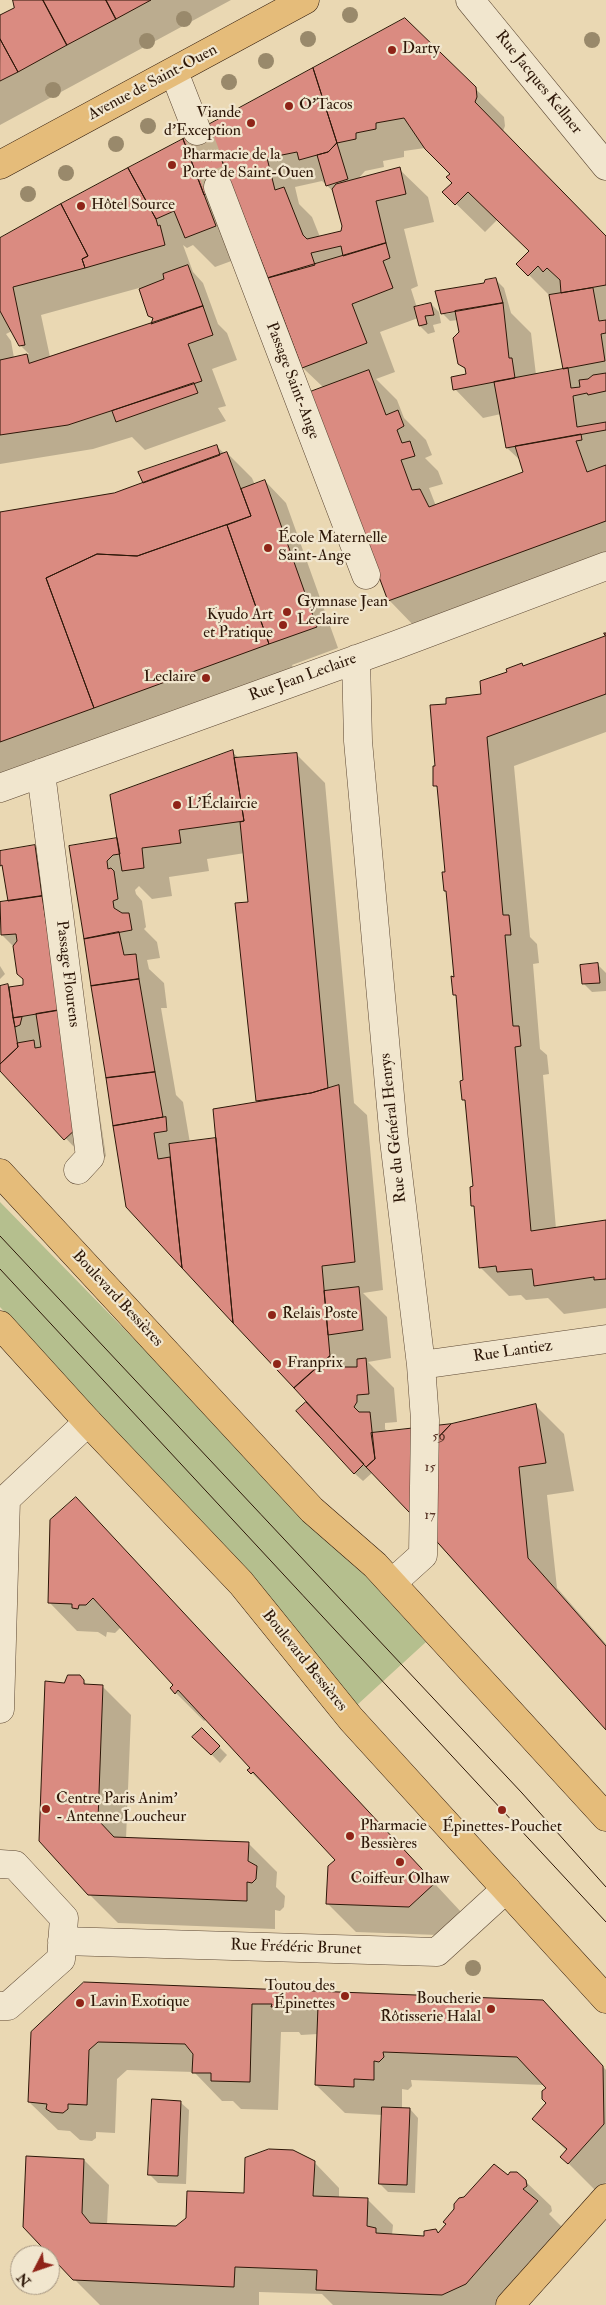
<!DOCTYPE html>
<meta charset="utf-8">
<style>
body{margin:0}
#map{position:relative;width:606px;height:2305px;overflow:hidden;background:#ead8b3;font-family:"IM FELL Double Pica",serif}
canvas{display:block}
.north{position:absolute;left:10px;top:2245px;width:50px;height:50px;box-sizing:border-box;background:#f1e6ce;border:1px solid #a3937f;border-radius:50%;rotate:229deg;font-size:14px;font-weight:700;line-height:20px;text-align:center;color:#2d1708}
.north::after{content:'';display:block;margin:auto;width:18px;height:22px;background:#8f2418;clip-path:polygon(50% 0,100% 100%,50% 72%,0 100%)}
</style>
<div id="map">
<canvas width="606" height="2305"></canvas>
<div class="north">N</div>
</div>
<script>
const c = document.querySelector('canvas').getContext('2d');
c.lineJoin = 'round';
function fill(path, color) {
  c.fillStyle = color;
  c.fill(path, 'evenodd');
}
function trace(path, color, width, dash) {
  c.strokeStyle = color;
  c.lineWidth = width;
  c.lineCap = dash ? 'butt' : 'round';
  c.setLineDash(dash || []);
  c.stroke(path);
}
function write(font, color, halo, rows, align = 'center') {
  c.font = font + ' "IM FELL Double Pica",serif';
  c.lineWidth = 4.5;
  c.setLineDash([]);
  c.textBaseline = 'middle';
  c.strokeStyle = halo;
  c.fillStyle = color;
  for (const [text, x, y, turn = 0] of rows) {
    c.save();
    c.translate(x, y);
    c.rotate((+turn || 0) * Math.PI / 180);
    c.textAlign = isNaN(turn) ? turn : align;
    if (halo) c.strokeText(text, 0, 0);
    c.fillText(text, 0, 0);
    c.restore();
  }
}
const green = new Path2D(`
 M0,1202L172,1378L306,1523L368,1578L426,1642L357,1705L256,1582L0,1307Z`);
const shadow = new Path2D(`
 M15,0H231L0,125V17L15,8Z
 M405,19L504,117L505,126L503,131L606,237V560L417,629L389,600L324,388L303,368L246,216L245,256L215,267L193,245L187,248L183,245L193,272L203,283L218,324L227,333L237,360L212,369L226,406L218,408L226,421L145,450L132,437L93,449L0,464V239ZM425,148L452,174L453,183L444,192L485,232L497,220L530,251L518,264L551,297L564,370L536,375L531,333L511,313L504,288L495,279L442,313L450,321L458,320L460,332L459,363L467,371V376L455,389L483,418L501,414L507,448L521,461L524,473L436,506L429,488L443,484L438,471L425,458L432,455L426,440L404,418L397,400L376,379L395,372L380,332L418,318L420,326L428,334L435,332L433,325L441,323L439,312L431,304L417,308L411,289L418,286L404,229L434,222L428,197L399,169L358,179L365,171L384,167L383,161L404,157V151ZM322,181L334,192L344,226L342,232L320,237L312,217L299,204L295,187ZM139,288L149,315L153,319L152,324L50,357L41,315ZM457,310V312L446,314V311ZM12,331L20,345L29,354L14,358L11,341L6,334Z
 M216,446L225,454L227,453L252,478L255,485L265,481L286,503L338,648L292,665L294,669L0,776V513L114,495L144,484Z
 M606,637V732L514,766L530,937L537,944L539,963L533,964L540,1049L547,1055L549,1074L543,1075L556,1229L606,1221V1308L564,1314L548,1298L526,1300L521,1295L509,1296L480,1267L476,1208L473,1206L474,1187L466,1102L463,1099L465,1081L458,998L455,995L448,893L445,890L446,873L438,789L435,785L447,705L483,696L522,664L524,667Z
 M232,752L240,759L297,755L325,783L354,1103L367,1115L383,1290L363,1293L387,1317L391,1358L368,1362L394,1388L397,1422L385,1423V1429L389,1432L451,1425L536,1406L564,1434L574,1491L547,1495L557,1588L606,1644V1728L373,1472L363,1481L354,1473L315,1412L316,1410L127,1206L70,847L119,839ZM245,853L249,903L236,904L257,1103L217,1139L190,1143L183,1102L176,1095L161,1008H167L164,983L149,969L147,960L160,958L157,942L144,929L146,927L142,901L136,894L135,890L139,886L152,899L172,896L169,877L209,871L207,859Z
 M34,847L56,868L71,926L106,1156L94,1168L0,1069V987L24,986L25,980L14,947L2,935L0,904L10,902L4,868L1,865L0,852Z
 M598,965L606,973V991L592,992L584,984Z
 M0,966L5,974L0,979Z
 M76,1498L462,1913L438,1935L356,1932L327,1903L337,1860L282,1800L280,1801L252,1773L251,1768L207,1719L204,1721L176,1693L172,1688L175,1686L121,1627L115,1633L107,1632L106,1637L98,1632L77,1631L49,1602Z
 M79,1676L88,1686L103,1687L131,1715L126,1839L248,1843L277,1872L276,1887L285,1896L284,1907L280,1911L275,1910V1929L118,1923L89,1894L65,1684Z
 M202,1730L227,1755L220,1763L194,1737Z
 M85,1984L542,2001L606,2070V2182L597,2192L562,2157L567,2151L534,2119L548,2103V2089L544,2085L411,2080L412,2086L408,2090L402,2089V2109H410L418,2118L415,2193L388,2192L380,2184L383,2115L345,2113L316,2085L318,2034L301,2035L299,2032H281L278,2110L241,2109L233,2101H222L194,2072L127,2070L117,2079L115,2133L96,2132V2138L92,2141L80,2140L70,2131L58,2130L29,2102Z
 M180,2102L189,2110L186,2184L158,2183L150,2175Z
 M84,2160L109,2185L107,2225L177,2227L314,2162L339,2188V2198L368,2200L393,2225L392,2235L425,2237L438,2234L508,2177L525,2181L551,2206L552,2211L549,2214L562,2227L495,2305H333L322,2294L259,2292V2305H100L74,2279Z`);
const building = new Path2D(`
 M13,0H43L67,45L18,72L0,39V15L14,8Z
 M43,0H106L116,19L67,45Z
 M106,0H151L116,19Z
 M405,18L476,87L477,97L475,102L606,236V285L561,293L560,280L547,268L543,272L538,266L528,276L516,264L529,251L468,192L455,205L442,192L452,183L446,177L450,174L425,149L404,118L376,123V129L356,133V139L337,143L313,68Z
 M0,39L18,72L0,81Z
 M313,68L337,143L328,152L299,160L297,152L267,158L275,190L284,187L303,235L307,239L341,231L342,226L332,189L336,184L400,167L406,194L376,201L386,243L343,256L341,246L311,253L315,265L268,278L208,125Z
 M208,125L230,181L204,195L183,139Z
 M183,139L216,226L185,238L174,211L156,219L128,168Z
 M337,143L348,179L326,186L317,155L328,152Z
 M128,168L156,219L158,226L160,225L165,245L85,268L82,259L88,256L61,204Z
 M61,204L88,256L82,259L85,268L13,287L25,345L19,346L0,311V238Z
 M386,243L390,258L383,261L393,288L352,304L367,343L302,368L268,278Z
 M188,265L203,306L151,324L153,318L148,316L139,289L164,279L163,274Z
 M496,278L503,303L441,314L435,291L484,283L485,280Z
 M593,288L599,321L606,320V333L601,334L605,361L563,369L549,295Z
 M431,303L434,315L425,316L427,324L419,326L414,307Z
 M503,303L509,358H512L515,378L453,390L451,377L466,374L465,368L458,364L453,338L459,332L455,311Z
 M203,306L213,335L188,344L202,381L68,425L0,435V360L27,354L29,363Z
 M568,368L571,388L580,387L579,380L588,379L593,375L606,373V391L588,395L587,393L573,396L577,427L606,422V430L506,448L494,382Z
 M369,370L386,415L398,410L404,426L397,430L402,443L410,441L415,456L401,460L412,490L420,489L429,507L523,472L515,446L581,434L582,440L576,441L587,472L606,465V521L388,601L310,392Z
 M194,383L198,393L116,422L112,411Z
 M217,445L220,455L143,483L138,472Z
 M227,452L251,516L137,556L97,554L46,578L94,708L0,742V512L114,493Z
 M265,480L317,627L269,644L227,525L251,516L241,489Z
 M227,525L269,644L94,708L46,578L97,554L137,556Z
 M604,633H606V694L487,737L503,915H509L511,935H505L513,1026H519L521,1046L515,1047L531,1231L606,1220V1279L594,1280V1277L534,1286L532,1269L497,1272L496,1266L479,1268L474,1206H471L470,1187L473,1186L465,1100H462L460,1081L463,1080L456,995H453L451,976L454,977L446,891H444L442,872H445L437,786H433V766H435L430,705L446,704V698L481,694L480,681L507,672L506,669L522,663L523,666L605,636Z
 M233,750L244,821L179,830L181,843L142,848L144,868L122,871L110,795Z
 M297,753L328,1088L311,1093L256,1101L235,903L248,902L240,822L244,821L234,758Z
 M117,838L120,854L113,855L107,861L108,869L111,868L114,871L118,899L113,901L114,908L122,913H129L132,930L84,939L69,846Z
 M35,845L42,896L8,901L2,865L0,866V851Z
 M42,896L60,1010L13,1018L9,987L23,985V979L17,974L13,946L17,941L16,934L1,935L0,902Z
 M119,932L124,955L136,954L139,979L91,986L84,939Z
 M598,963L600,983L582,984L580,965Z
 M139,979L155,1072L106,1078L91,986Z
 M8,984L18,1047L0,1064V986Z
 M60,1010L78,1127L64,1140L0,1071V1064L18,1047L17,1043L34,1040L35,1048L41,1047L36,1014Z
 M22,1017L20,1025L15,1027L13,1018Z
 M155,1072L163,1117L113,1126L106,1078Z
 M339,1085L355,1262L322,1266L330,1356L294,1388L233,1323L213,1109L311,1093Z
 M166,1117L167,1131L154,1133L158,1159L170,1157L182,1268L126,1207L113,1126Z
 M216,1138L233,1323L182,1268L169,1144Z
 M359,1287L363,1330L328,1335L324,1291Z
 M330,1356L341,1367H357V1359L366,1358L369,1394L357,1395V1402L354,1407L359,1412H370L375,1459L366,1467L294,1388Z
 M306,1402L364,1464L354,1474L296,1411Z
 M536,1404L546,1463L519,1467L528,1558L606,1646V1730L430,1534V1446L451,1424Z
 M451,1424L430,1446V1534L366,1467L375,1459L371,1433Z
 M76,1497L435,1883L409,1907L326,1904L328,1866L335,1860L253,1772L251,1774L247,1770L250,1768L178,1690L175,1694L170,1688L173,1685L93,1598L86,1605H79L78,1609L72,1608V1604L48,1603L50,1520Z
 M68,1675H80L84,1680V1684L103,1685L98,1820L114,1837L249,1842L248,1861L257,1866L256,1879L252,1883L247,1882V1901L88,1895L39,1841L45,1681L64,1683Z
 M202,1728L220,1746L211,1755L192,1737Z
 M84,1982L543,2000L603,2066L604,2124L568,2164L560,2157L567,2149L532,2119L546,2103L542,2099V2091L546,2088L517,2057L383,2052L384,2057L379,2062L374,2061V2080L354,2079V2087L315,2085L318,2006L271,2007L272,2004H252L250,2082L211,2081V2073H192L193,2054L185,2044L98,2042L89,2050L87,2105L68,2104V2109L63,2113L51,2112L46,2109L47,2104L28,2102L31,2032Z
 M152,2099L181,2101L178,2176L148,2175Z
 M382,2107L410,2108L407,2185L379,2184Z
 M269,2149L293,2150L315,2161L313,2196L368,2198L367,2226L376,2228V2233L424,2236V2231L436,2229L438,2233L446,2224L443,2222L454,2209V2204L459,2198L464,2197L494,2164L508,2175L510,2172H517L526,2180L527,2186L523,2189L538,2201L466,2284L442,2295L316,2290L317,2270L235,2267L234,2287L73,2280L23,2227L26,2156L84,2159L82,2213L90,2223L176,2226L186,2218L187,2191L244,2193L245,2158Z`);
const minorTunnel = new Path2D(`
 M197,131L218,187`);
const minor = new Path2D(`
 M470,0L606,166
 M174,72L197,131
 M218,187L366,575
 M356,659L358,741L394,1140L421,1365L425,1420L423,1555L392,1583
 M41,773L90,1157L78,1170
 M0,788L396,645L606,566
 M421,1365L606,1339
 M0,1709L6,1499L88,1422
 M0,1864L15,1865L64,1918L61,1959L8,2006H0
 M62,1941L437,1952L506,1889`);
const major = new Path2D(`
 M0,165L305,0
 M0,1173L312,1510L375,1565L606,1817
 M0,1325L88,1422L241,1583L351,1719L606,1999
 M510,2305L606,2198`);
const tram = new Path2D(`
 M0,1236L522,1793L606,1887
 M0,1269L606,1922`);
const trees = [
 [350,15],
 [184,19],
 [308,39],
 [592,40],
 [147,41],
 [266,61],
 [229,82],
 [53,90],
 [148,126],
 [116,144],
 [66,173],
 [28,194],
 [473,1968]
];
const markers = [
 [392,50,5,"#8f2418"],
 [289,106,5,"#8f2418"],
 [251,123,5,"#8f2418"],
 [172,165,5,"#8f2418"],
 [81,206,5,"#8f2418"],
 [268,548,5,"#8f2418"],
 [287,612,5,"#8f2418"],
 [283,625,5,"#8f2418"],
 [206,678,5,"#8f2418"],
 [177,805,5,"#8f2418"],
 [272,1315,5,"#8f2418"],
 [277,1364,5,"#8f2418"],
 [46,1809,5,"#8f2418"],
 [502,1810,5,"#8f2418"],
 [350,1836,5,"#8f2418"],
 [400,1862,5,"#8f2418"],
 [345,1996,5,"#8f2418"],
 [80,2003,5,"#8f2418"],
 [491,2009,5,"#8f2418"]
];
const numberNames = [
 ["59",439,1437],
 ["15",430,1468],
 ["17",430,1516]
];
const poiNames = [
 ["Darty",402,50],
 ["O'Tacos",299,106],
 ["Viande",241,114,"right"],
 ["d'Exception",241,132,"right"],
 ["Pharmacie de la",182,156],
 ["Porte de Saint-Ouen",182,174],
 ["Hôtel Source",91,206],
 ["École Maternelle",278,539],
 ["Saint-Ange",278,557],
 ["Gymnase Jean",297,603],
 ["Leclaire",297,621],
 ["Kyudo Art",273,616,"right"],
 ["et Pratique",273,634,"right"],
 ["Leclaire",196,678,"right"],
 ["L’Éclaircie",187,805],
 ["Relais Poste",282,1315],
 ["Franprix",287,1364],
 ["Centre Paris Anim'",56,1800],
 ["- Antenne Loucheur",56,1818],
 ["Pharmacie",360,1827],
 ["Bessières",360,1845],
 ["Épinettes-Pouchet",502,1828,"center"],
 ["Coiffeur Olhaw",400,1880,"center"],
 ["Toutou des",335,1987,"right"],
 ["Épinettes",335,2005,"right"],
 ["Boucherie",481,2000,"right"],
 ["Rôtisserie Halal",481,2018,"right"],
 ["Lavin Exotique",90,2003]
];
const streetNames = [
 ["Avenue de Saint-Ouen",153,83,-28],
 ["Rue Jacques Kellner",538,83,51],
 ["Passage Saint-Ange",292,381,69],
 ["Rue Jean Leclaire",303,678,-20],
 ["Passage Flourens",67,974,83],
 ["Rue du Général Henrys",394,1128,-96],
 ["Boulevard Bessières",117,1299,47],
 ["Rue Lantiez",513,1352,-8],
 ["Boulevard Bessières",304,1661,51],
 ["Rue Frédéric Brunet",296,1948,2]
];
fill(green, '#b5bf8e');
fill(shadow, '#0003');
fill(building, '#da8b81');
trace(building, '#2d1708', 1);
trace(minorTunnel, '#c4b191', 28, [28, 14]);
trace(minor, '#5c4733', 29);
trace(major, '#2d1708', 29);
trace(minor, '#f1e6ce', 28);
trace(major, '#e5bc7a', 28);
trace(tram, '#2d1708', 1);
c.fillStyle = '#99896b';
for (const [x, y] of trees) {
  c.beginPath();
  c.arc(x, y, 8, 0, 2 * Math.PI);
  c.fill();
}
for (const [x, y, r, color] of markers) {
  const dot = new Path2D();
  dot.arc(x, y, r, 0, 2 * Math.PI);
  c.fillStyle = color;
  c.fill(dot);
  trace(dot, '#f1e6ce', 2);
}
write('14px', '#583426', null, numberNames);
write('16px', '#2d1708', '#f1e6ce', poiNames, 'left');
write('16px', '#2d1708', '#f1e6ce', streetNames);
</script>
